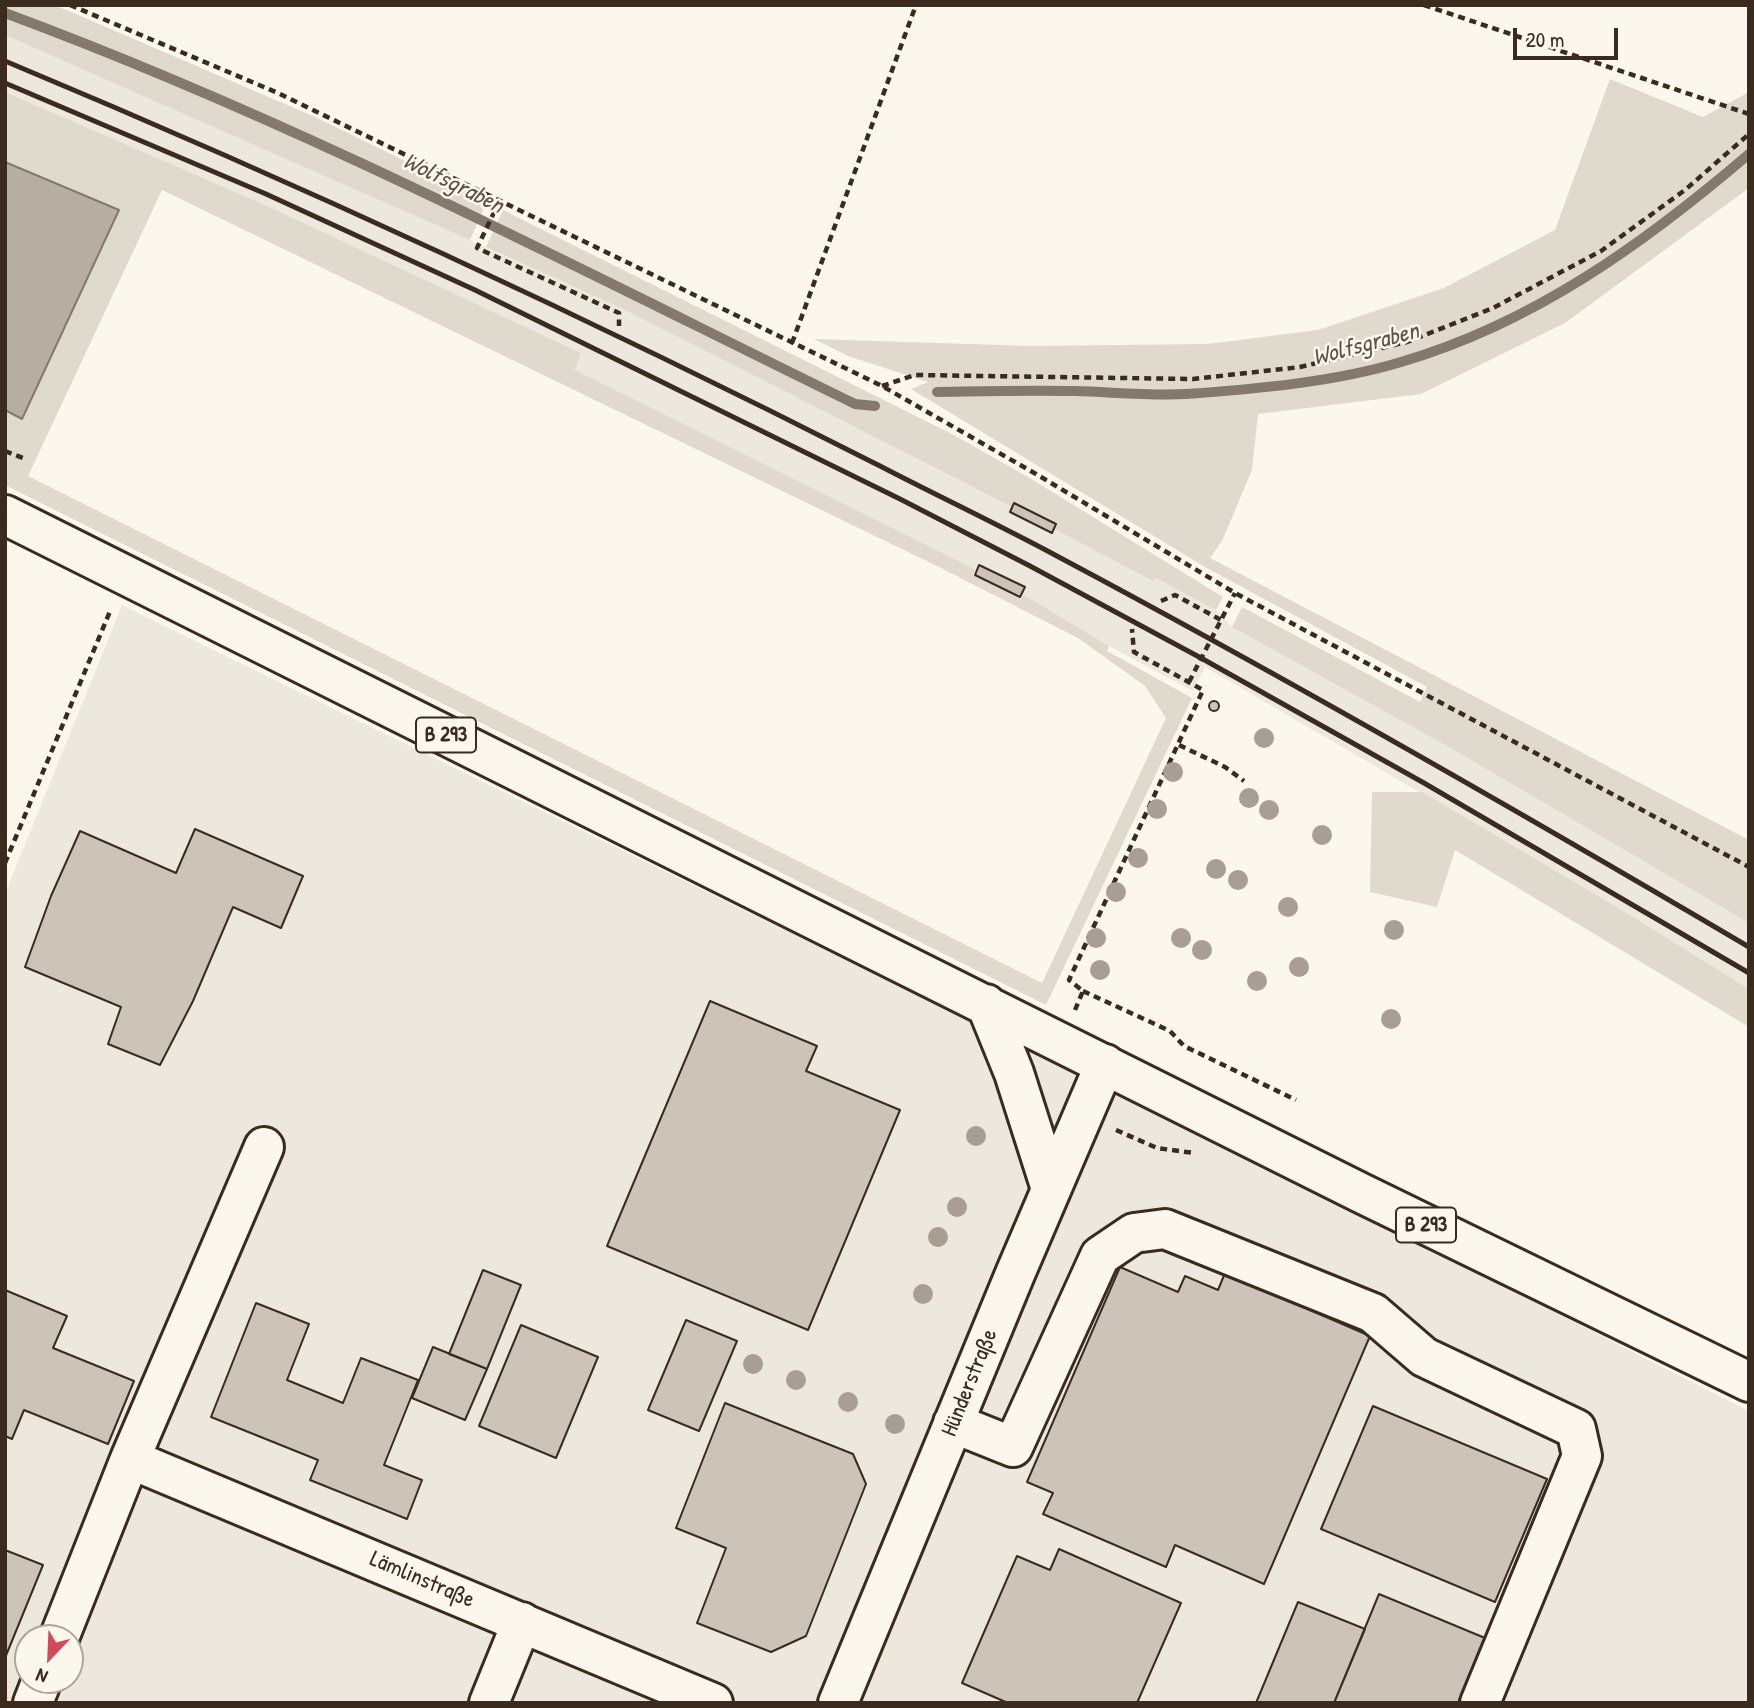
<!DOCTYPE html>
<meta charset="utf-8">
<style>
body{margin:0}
#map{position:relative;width:1754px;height:1708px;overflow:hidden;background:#fbf7ec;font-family:"Patrick Hand",sans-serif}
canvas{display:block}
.frame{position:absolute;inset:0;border:7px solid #3b2a1e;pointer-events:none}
.north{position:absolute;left:14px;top:1624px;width:70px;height:70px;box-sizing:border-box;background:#fbf7ec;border:2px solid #aea59a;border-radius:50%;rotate:203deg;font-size:19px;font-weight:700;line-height:28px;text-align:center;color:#3b2a1e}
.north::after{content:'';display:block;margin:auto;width:24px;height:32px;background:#d1495b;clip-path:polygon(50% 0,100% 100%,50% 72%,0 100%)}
.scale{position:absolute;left:1513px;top:28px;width:105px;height:32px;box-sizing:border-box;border:4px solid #3b2a1e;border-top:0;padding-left:9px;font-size:21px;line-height:24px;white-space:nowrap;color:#3b2a1e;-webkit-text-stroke:5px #fbf7ec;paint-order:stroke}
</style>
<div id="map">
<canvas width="1754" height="1708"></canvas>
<div class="frame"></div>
<div class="north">N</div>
<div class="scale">20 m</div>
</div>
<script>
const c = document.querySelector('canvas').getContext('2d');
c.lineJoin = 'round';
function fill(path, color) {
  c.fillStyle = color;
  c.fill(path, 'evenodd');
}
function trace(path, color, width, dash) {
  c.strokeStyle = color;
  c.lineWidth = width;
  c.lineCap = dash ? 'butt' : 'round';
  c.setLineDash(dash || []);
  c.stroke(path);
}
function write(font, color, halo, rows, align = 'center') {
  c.font = font + ' "Patrick Hand",sans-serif';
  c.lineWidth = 5;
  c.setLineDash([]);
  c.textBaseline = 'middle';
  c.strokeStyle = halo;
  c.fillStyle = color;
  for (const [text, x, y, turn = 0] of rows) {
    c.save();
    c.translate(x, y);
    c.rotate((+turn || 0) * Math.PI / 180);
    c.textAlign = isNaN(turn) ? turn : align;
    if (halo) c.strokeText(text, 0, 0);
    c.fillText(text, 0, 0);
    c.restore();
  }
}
const built = new Path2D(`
 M5,35L278,154L621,308L1012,507L1014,503L1056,524L1054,529L1153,581L1156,578L1178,589L1216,610L1232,627L1447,746L1749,923V989L1635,918L1205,667L1193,691L1109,646L1024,595L1022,599L973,575L975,569L575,370L581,353L263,204L5,92Z
 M122,605L1281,1173L1749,1411V1703H5V894ZM28,1638H70V1680H28Z`);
const green = new Path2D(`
 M5,5H53L69,11L315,117L487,201L470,240L5,35Z
 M1610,79L1703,117L1749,92V188L1565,323L1421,394L1258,414L1252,470L1222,541L1210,558L1749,840V923L1447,746L1232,627L1242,607L1420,702L1427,687L1205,567L911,389L928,382L848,356L814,339L1030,346L1208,344L1318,330L1444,288L1555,230Z
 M5,92L263,204L581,353L575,370L975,569L973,575L1021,599L1024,595L1109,646L1107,651L1192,698L1046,1005L5,485V410L22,418L119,210L5,162ZM162,190L939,567L1078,638L1145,686L1166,718L1042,983L28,476Z
 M503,210L952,434L1028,477L1223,597L1216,610L1156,578L1153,581L1054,529L1056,524L1014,503L1012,507L621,308L486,247Z
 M1372,792H1422L1635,918L1749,989V1027L1455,850L1437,907L1370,892Z`);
const water = new Path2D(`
 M5,162L119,210L22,419L5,410Z`);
const stream = new Path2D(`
 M5,13C297,121 575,267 855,404L875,406
 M937,392C983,391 1029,390 1075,391C1112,392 1150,396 1186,394C1256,389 1335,382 1401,362C1534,323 1645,243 1749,154`);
const building = new Path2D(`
 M1014,503L1056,524L1052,533L1010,512Z
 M979,565L1025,587L1020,597L975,575Z
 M1209 706a5 5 0 1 1 10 0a5 5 0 1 1-10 0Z
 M195,829L303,876L281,928L233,907L193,1001L160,1065L108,1044L121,1007L25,967L51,896L80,831L176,873Z
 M710,1001L817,1046L806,1071L900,1110L808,1330L607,1246Z
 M1120,1267L1178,1292L1185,1276L1218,1290L1225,1273L1370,1336L1264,1584L1175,1545L1166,1567L1043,1514L1053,1493L1027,1482Z
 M483,1270L521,1285L487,1369L449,1354Z
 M5,1290L67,1316L53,1348L134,1381L108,1444L24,1410L12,1439L5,1436Z
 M256,1303L309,1324L287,1380L343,1403L361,1358L418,1380L384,1465L422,1480L407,1519L310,1480L318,1460L211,1417Z
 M686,1320L737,1341L699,1431L648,1410Z
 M521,1325L598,1357L556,1458L479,1426Z
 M433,1347L487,1369L465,1420L412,1398Z
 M725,1403L853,1454L866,1484L806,1636L771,1652L697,1623L726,1548L676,1528Z
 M1373,1406L1547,1479L1495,1602L1321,1529Z
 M1059,1549L1181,1603L1137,1703H1008L962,1683L1017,1556L1050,1570Z
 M5,1550L43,1565L5,1658Z
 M1379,1594L1485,1638L1458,1703H1334Z
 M1298,1602L1365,1629L1334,1703H1256Z`);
const path = new Path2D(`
 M70,5L278,93L882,386L1036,474L1235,593L1749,867
 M1424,5L1749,114
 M500,200L477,248L619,313V326
 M792,343L916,5
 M882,386L915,375L1193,379L1300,367L1407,342L1493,308L1601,251L1685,190L1749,134
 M5,451L23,458
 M1161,601L1175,595L1221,620
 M1189,682L1235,593
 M1179,745L1225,767L1244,781
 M5,863L111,609
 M1083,991L1170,1031L1184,1046L1296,1100
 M1075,1010L1083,991L1069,980L1203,690L1134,652L1132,629
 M1116,1130L1157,1148L1194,1153`);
const minor = new Path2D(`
 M953,1423L1013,1447L1100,1256L1134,1233L1165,1229L1373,1313L1424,1357L1576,1429L1582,1456L1480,1703
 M130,1459L713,1703
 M59,1638L130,1459L264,1147
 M33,1703L42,1680
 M489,1703L522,1622
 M838,1703L1015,1274L1105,1064`);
const major = new Path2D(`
 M5,515L1361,1193L1749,1382
 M986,1004L1014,1073L1051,1189`);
const rail = new Path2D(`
 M5,61C302,185 593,320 880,466C938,496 997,524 1055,555C1290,680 1520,812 1749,947
 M5,83L266,194L475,290L900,499L1030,566L1201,658L1424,783L1749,973`);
const trees = [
 [1264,738],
 [1173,772],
 [1249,798],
 [1157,809],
 [1269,810],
 [1322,835],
 [1138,858],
 [1216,869],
 [1238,880],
 [1116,892],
 [1288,907],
 [1394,930],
 [1096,938],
 [1181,938],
 [1202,950],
 [1299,967],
 [1100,970],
 [1257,981],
 [1391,1019],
 [976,1136],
 [957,1207],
 [938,1237],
 [923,1294],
 [753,1364],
 [796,1380],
 [848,1402],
 [895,1424]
];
const shields = [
 [446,735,60],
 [1426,1225,60]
];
const shieldNames = [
 ["B 293",446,735],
 ["B 293",1426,1225]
];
const streetNames = [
 ["Hünderstraße",970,1383,-68],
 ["Lämlinstraße",422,1580,23]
];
const waterNames = [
 ["Wolfsgraben",453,184,26],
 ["Wolfsgraben",1366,345,-15]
];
fill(built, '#ede8dd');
fill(green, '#dfd9ce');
fill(water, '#b6aea2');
trace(water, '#85796d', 2);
trace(stream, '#85796d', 10);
fill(building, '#ccc4b9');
trace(building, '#3b2a1e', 2);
trace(minor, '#3b2a1e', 44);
trace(major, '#3b2a1e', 44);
trace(path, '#3b2a1e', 4.5, [7, 5]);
trace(minor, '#fbf7ec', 38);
trace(major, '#fbf7ec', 38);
trace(rail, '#3b2a1e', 5);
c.fillStyle = '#a89e93';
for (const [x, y] of trees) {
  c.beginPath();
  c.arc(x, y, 10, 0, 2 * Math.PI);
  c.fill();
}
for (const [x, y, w] of shields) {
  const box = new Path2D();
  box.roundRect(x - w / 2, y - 17.5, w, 35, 5);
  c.fillStyle = '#fbf7ec';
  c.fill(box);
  trace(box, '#3b2a1e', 2);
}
write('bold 21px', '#3b2a1e', null, shieldNames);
write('23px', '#3b2a1e', '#fbf7ec', streetNames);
write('italic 24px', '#605246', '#fbf7ec', waterNames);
</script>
